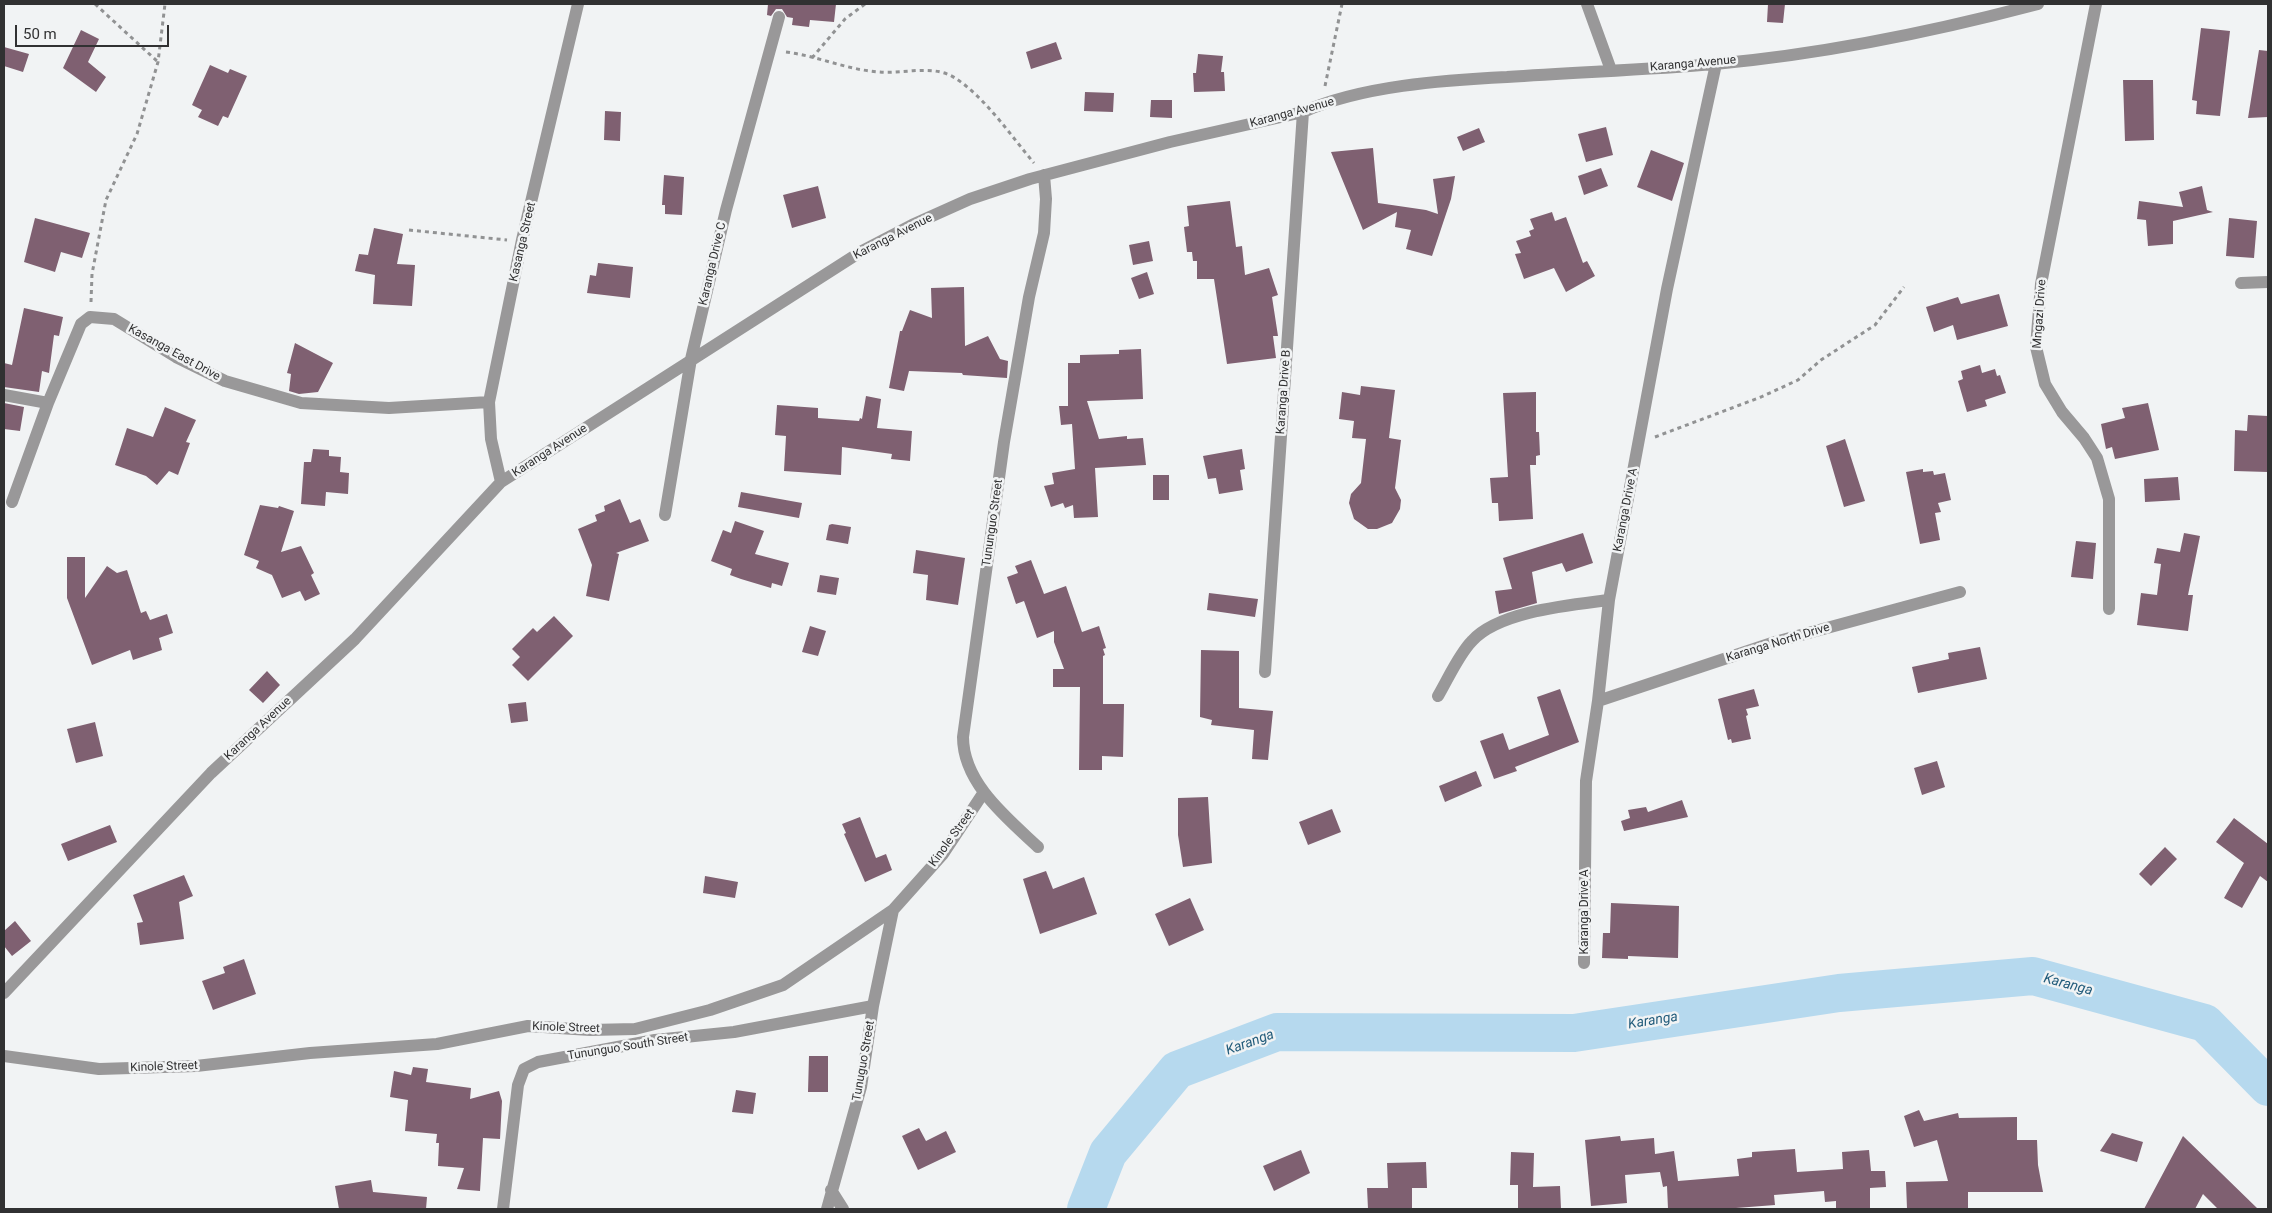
<!DOCTYPE html>
<style>
body{margin:0}
#map{position:relative;width:2272px;height:1213px;overflow:hidden;background:#f1f3f4;font-family:Roboto,sans-serif}
canvas{display:block}
.frame{position:absolute;inset:0;border:5px solid #313132;pointer-events:none}
.scale{position:absolute;left:15px;top:25px;width:154px;height:22px;box-sizing:border-box;border:2px solid #313132;border-top:0;padding-left:6px;font-size:15px;line-height:18px;white-space:nowrap;color:#313132;-webkit-text-stroke:4px #f1f3f4;paint-order:stroke}
</style>
<div id="map">
<canvas width="2272" height="1213"></canvas>
<div class="frame"></div>
<div class="scale">50 m</div>
</div>
<script>
const c = document.querySelector('canvas').getContext('2d');
c.lineJoin = 'round';
function trace(path, color, width, dash) {
  c.strokeStyle = color;
  c.lineWidth = width;
  c.lineCap = dash ? 'butt' : 'round';
  c.setLineDash(dash || []);
  c.stroke(path);
}
function fill(path, color) {
  c.fillStyle = color;
  c.fill(path, 'evenodd');
}
function write(font, color, halo, rows, align = 'center') {
  c.font = font + ' Roboto,sans-serif';
  c.lineWidth = 5;
  c.setLineDash([]);
  c.textBaseline = 'middle';
  c.strokeStyle = halo;
  c.fillStyle = color;
  for (const [text, x, y, turn = 0] of rows) {
    c.save();
    c.translate(x, y);
    c.rotate((+turn || 0) * Math.PI / 180);
    c.textAlign = isNaN(turn) ? turn : align;
    if (halo) c.strokeText(text, 0, 0);
    c.fillText(text, 0, 0);
    c.restore();
  }
}
const river = new Path2D(`
 M1086,1209L1108,1153L1177,1070L1277,1032L1574,1033L1839,993L2033,976L2205,1023L2268,1087`);
const building = new Path2D(`
 M768,4H836L834,22L810,20L809,27L792,25L793,18L787,17L782,9H776L771,16L767,15Z
 M1768,4H1785L1783,23L1767,22Z
 M2201,28L2230,31L2220,116L2196,114L2197,101L2192,100Z
 M81,30L99,39L88,62L106,77L96,92L63,68Z
 M1056,42L1062,59L1031,69L1026,52Z
 M4,47L29,54L23,72L4,66Z
 M2259,50L2268,51V117L2248,118Z
 M1198,54L1223,56L1221,72H1224L1225,91L1194,92L1193,73H1196Z
 M210,65L228,73L230,69L247,76L228,118L223,116L218,126L198,117L202,110L192,105Z
 M2123,80H2153L2154,140L2125,141Z
 M1085,92L1114,93L1113,112L1084,111Z
 M1151,100H1172V118L1150,117Z
 M605,111L621,112L620,141L604,140Z
 M1606,127L1613,155L1586,162L1578,134Z
 M1479,128L1485,142L1463,151L1457,137Z
 M1373,148L1378,203L1426,210L1438,214L1433,179L1455,176L1451,199L1432,256L1406,249L1411,230L1395,227L1397,212L1363,230L1331,152Z
 M1651,150L1684,163L1672,201L1637,187Z
 M1601,168L1608,186L1584,195L1578,176Z
 M664,175L684,177L682,215L665,214V205H662Z
 M818,186L826,218L792,228L783,195Z
 M2202,186L2207,210L2213,212L2173,221V244L2148,246L2146,220L2137,219L2139,201L2183,207L2179,192Z
 M1230,201L1236,247L1242,246L1245,275L1269,268L1278,295L1272,297L1278,336H1273L1276,358L1227,364L1214,279H1197V261H1193L1192,252H1187L1184,227L1189,226L1187,206Z
 M1552,212L1555,221L1566,217L1583,263L1587,261L1595,276L1566,292L1554,268L1524,279L1515,254L1521,253L1516,241L1531,236L1529,231L1534,229L1530,219Z
 M35,218L90,233L82,258L61,252L55,272L24,262Z
 M2229,218L2257,221L2254,258L2226,256Z
 M374,228L403,234L397,264L415,265L412,306L373,304L375,275L355,271L359,254L368,255Z
 M1149,241L1153,261L1133,265L1129,245Z
 M598,263L633,267L630,298L587,293L590,275L596,276Z
 M1147,272L1154,294L1139,299L1131,278Z
 M964,287L965,346L988,336L1000,359L1008,361L1007,378L963,375L962,373L909,371L904,391L889,388L900,331H902L910,310L932,318L931,288Z
 M1999,294L2008,326L1957,340L1953,325L1934,332L1926,307L1958,297L1961,304Z
 M24,308L63,317L59,336L54,335L49,373L42,371L39,392L4,387V363L12,365Z
 M295,343L333,363L318,392L299,394L289,391L291,374L287,373Z
 M1141,349L1143,399L1087,401L1099,439L1127,436V439L1143,438L1146,465L1095,468L1098,517L1074,518L1073,505L1065,508L1063,503L1051,507L1044,486L1054,484L1052,473L1075,469L1072,424L1061,425L1059,406H1068V363H1080V355L1119,354V350Z
 M1980,365L1982,373L1995,369L1997,376L2000,375L2006,393L1985,400L1987,406L1967,412L1958,381L1963,379L1961,371Z
 M1361,386L1395,390L1389,438L1401,440L1395,488L1401,500L1400,509L1392,523L1377,529H1368L1354,519L1349,503L1351,494L1361,483L1366,439L1352,438L1354,421L1339,419L1342,392L1360,395Z
 M1536,392V432H1539L1540,455L1536,456V465H1530L1533,519L1499,521L1498,503H1492L1490,478L1508,477L1503,393Z
 M866,396L881,399L877,428L912,431L910,461L891,459L892,454L842,447L841,475L784,471L786,436L775,435L777,405L818,408V418L859,421L860,418L862,419Z
 M4,403L24,407L20,431L4,429Z
 M2148,403L2159,450L2115,459L2112,447L2106,449L2101,424L2125,418L2122,408Z
 M165,407L196,420L186,442L190,443L178,475L169,471L157,485L146,476L115,465L127,428L153,437Z
 M2248,415L2268,416V472L2234,471L2235,430L2247,431Z
 M1845,439L1865,501L1844,507L1826,446Z
 M313,449L329,450V456L341,457L340,472L349,473L348,494L326,492L325,506L301,504L304,462H311Z
 M1242,449L1245,469L1240,470L1243,490L1219,494L1216,478L1208,479L1203,456Z
 M1923,469V472L1933,471L1934,475L1945,473L1951,500L1938,503L1941,512L1935,513L1940,540L1920,544L1906,472Z
 M1153,475H1169V500H1153Z
 M2178,477L2180,500L2145,502L2144,479Z
 M741,492L802,503L799,518L738,507Z
 M620,499L630,523L640,519L649,541L616,553L619,554L609,601L586,596L592,565L578,529L597,521L595,515L605,511L604,506Z
 M260,505L278,508L279,506L294,511L281,552L301,546L314,573L311,575L320,594L305,601L300,591L282,598L272,575L256,568L259,561L244,555Z
 M735,521L764,531L755,554L789,563L782,586L772,583L771,588L741,579L730,575L732,569L711,561L723,530L731,533Z
 M832,524L851,527L848,544L826,540L829,525Z
 M1583,533L1593,563L1566,572L1562,563L1532,572L1537,603L1499,614L1495,591L1512,589L1503,558Z
 M2184,533L2200,536L2188,595H2193L2188,631L2137,625L2141,593L2157,595L2161,564L2154,563L2157,548L2180,552Z
 M2076,541L2096,543L2093,579L2071,577Z
 M916,550L965,558L958,605L926,600L928,575L913,573Z
 M67,557H85V598L107,566L117,573L127,570L141,613L146,611L150,620L167,614L173,633L159,638L162,650L133,660L130,650L92,665L67,598Z
 M1031,560L1044,594L1066,586L1082,632L1099,626L1106,648L1103,649L1105,655L1103,656V704H1124L1123,757L1102,756V770H1079L1080,687H1053V669H1064L1054,642V631L1037,638L1024,601L1016,604L1007,577L1018,573L1015,566Z
 M820,575L839,578L836,595L817,592Z
 M1209,593L1258,599L1255,617L1207,610Z
 M554,616L573,636L528,681L512,665L520,657L512,649L533,628L537,632Z
 M810,626L826,631L818,656L802,652Z
 M1980,647L1987,679L1918,693L1912,667L1949,659L1948,653Z
 M1201,650L1239,651V708L1273,711L1268,760L1252,759L1254,730L1211,725L1212,720L1200,717Z
 M267,671L280,685L263,703L249,690Z
 M1560,689L1579,742L1515,767L1517,771L1494,779L1480,741L1503,733L1509,750L1549,735L1537,697Z
 M1754,689L1759,706L1746,709L1748,715L1746,716L1751,739L1732,743L1731,739L1728,740L1718,699Z
 M526,702L528,721L511,723L508,704Z
 M95,722L103,756L76,763L67,729Z
 M1937,761L1945,787L1922,795L1914,768Z
 M1476,771L1482,786L1445,802L1439,786Z
 M1208,797L1212,863L1183,867L1178,835V798Z
 M1682,800L1688,817L1624,831L1621,821L1630,818L1628,810L1646,807L1648,812Z
 M1332,809L1341,832L1308,845L1299,822Z
 M860,817L876,858L886,854L892,870L865,882L844,834L846,833L842,824Z
 M2234,818L2268,844V882L2260,876L2242,908L2224,898L2244,863L2216,842Z
 M110,825L117,842L68,861L61,844Z
 M2165,847L2177,859L2151,886L2139,874Z
 M1046,871L1053,889L1084,877L1097,914L1040,934L1023,879Z
 M184,875L193,896L179,902L184,939L140,945L137,923L143,922L133,895Z
 M705,876L738,882L735,898L703,893Z
 M1190,898L1204,930L1169,946L1155,914Z
 M1611,903L1679,906L1678,958L1628,956V959L1602,958L1603,933H1610Z
 M15,921L31,941L12,956L4,946V931Z
 M244,959L256,994L213,1010L202,981L225,973L223,967Z
 M809,1056H828V1092H808Z
 M413,1067L428,1069L426,1082L471,1088L470,1099L499,1091L502,1101L500,1139L483,1138L480,1191L457,1189L464,1168L438,1166L439,1143H436L437,1134L405,1131L408,1100L390,1097L394,1071L411,1075Z
 M736,1090L756,1093L753,1114L732,1112Z
 M1919,1110L1924,1121L1958,1113L1959,1118L2017,1117V1140H2037L2038,1165L2043,1192H1968V1209H1907L1906,1182L1948,1181L1937,1140L1914,1147L1904,1116Z
 M919,1128L926,1141L946,1131L956,1152L918,1170L902,1136Z
 M2112,1133L2143,1142L2137,1162L2100,1151Z
 M1620,1136L1621,1141L1654,1138L1655,1154L1674,1151L1678,1181L1739,1176L1737,1159L1752,1157V1152L1795,1149L1797,1172L1843,1169L1842,1152L1869,1150L1871,1171H1885L1886,1187L1870,1188V1209H1836V1201L1825,1202L1824,1191L1774,1195L1775,1205L1723,1209H1668L1667,1186L1663,1187L1660,1172L1625,1175L1627,1203L1591,1206L1585,1140Z
 M2183,1136L2258,1209H2218L2203,1194L2195,1209H2144Z
 M1301,1150L1310,1173L1274,1191L1263,1166Z
 M1511,1152L1534,1153L1533,1187L1560,1186L1561,1209H1518V1185H1510Z
 M1426,1162L1427,1188H1412V1209H1368L1367,1188H1388L1387,1163Z
 M371,1180L373,1192L427,1197L426,1209H339L335,1186Z`);
const path = new Path2D(`
 M95,4L158,62
 M786,52C818,56 847,70 880,72C903,74 934,64 955,78C985,97 1011,136 1034,163
 M812,58L845,19L865,4
 M1325,86L1342,4
 M409,230L507,240
 M91,302L92,274L106,200L137,134L158,62L165,4
 M1655,437L1761,397L1798,380L1821,360L1875,325L1904,287`);
const street = new Path2D(`
 M1587,4L1611,70
 M2096,4L2041,284L2036,347L2045,384L2062,412L2084,438L2097,458L2109,499V609
 M2241,283L2268,282
 M4,395L48,403
 M501,482L491,439L489,402L522,240L578,4
 M12,502L48,403L81,324L90,317L114,319L176,357L225,381L301,403L389,408L489,402
 M665,515L691,359L726,210L779,17
 M1265,672L1303,112
 M1438,696C1448,679 1459,654 1472,641C1499,611 1571,605 1609,600
 M1598,701L1775,642L1960,592
 M1038,847C1007,818 963,783 963,737L1004,442L1029,297L1044,233L1046,199L1044,175
 M1584,963L1586,781L1598,701L1609,600L1667,289L1716,64
 M4,993L211,773L355,639L501,482L862,251L912,225L970,199L1030,179L1170,142L1303,112C1360,86 1444,80 1507,77C1576,72 1646,70 1715,64C1825,54 1932,32 2038,4
 M4,1056L99,1069L196,1066L310,1053L437,1044L528,1026L590,1030L635,1029L710,1010L783,985L893,910L943,854L984,792
 M831,1190L843,1209
 M503,1209L518,1085L524,1069L538,1062L655,1040L734,1032L873,1006
 M827,1209L861,1087L873,1006L893,910`);
const streetNames = [
 ["Karanga Avenue",1693,64,-5],
 ["Karanga Avenue",1292,113,-15],
 ["Karanga Avenue",893,237,-27],
 ["Kasanga Street",523,242,-77],
 ["Karanga Drive C",713,264,-77],
 ["Mngazi Drive",2040,314,-86],
 ["Kasanga East Drive",174,353,29],
 ["Karanga Drive B",1284,392,-86],
 ["Karanga Avenue",550,451,-33],
 ["Karanga Drive A",1626,510,-79],
 ["Tununguo Street",993,523,-82],
 ["Karanga North Drive",1778,643,-17],
 ["Karanga Avenue",258,729,-43],
 ["Kinole Street",952,838,-54],
 ["Karanga Drive A",1585,912,-90],
 ["Kinole Street",566,1028,2],
 ["Tununguo South Street",628,1047,-9],
 ["Tunuguo Street",864,1061,-80],
 ["Kinole Street",164,1067,-2]
];
const waterNames = [
 ["Karanga",2068,985,15],
 ["Karanga",1653,1021,-9],
 ["Karanga",1250,1043,-20]
];
trace(river, '#b6d9ee', 38);
fill(building, '#7f6071');
trace(path, '#919293', 3, [4, 4]);
trace(street, '#999899', 12);
write('12px', '#313132', '#f1f3f4', streetNames);
write('italic 14px', '#225c7b', '#f1f3f4', waterNames);
</script>
